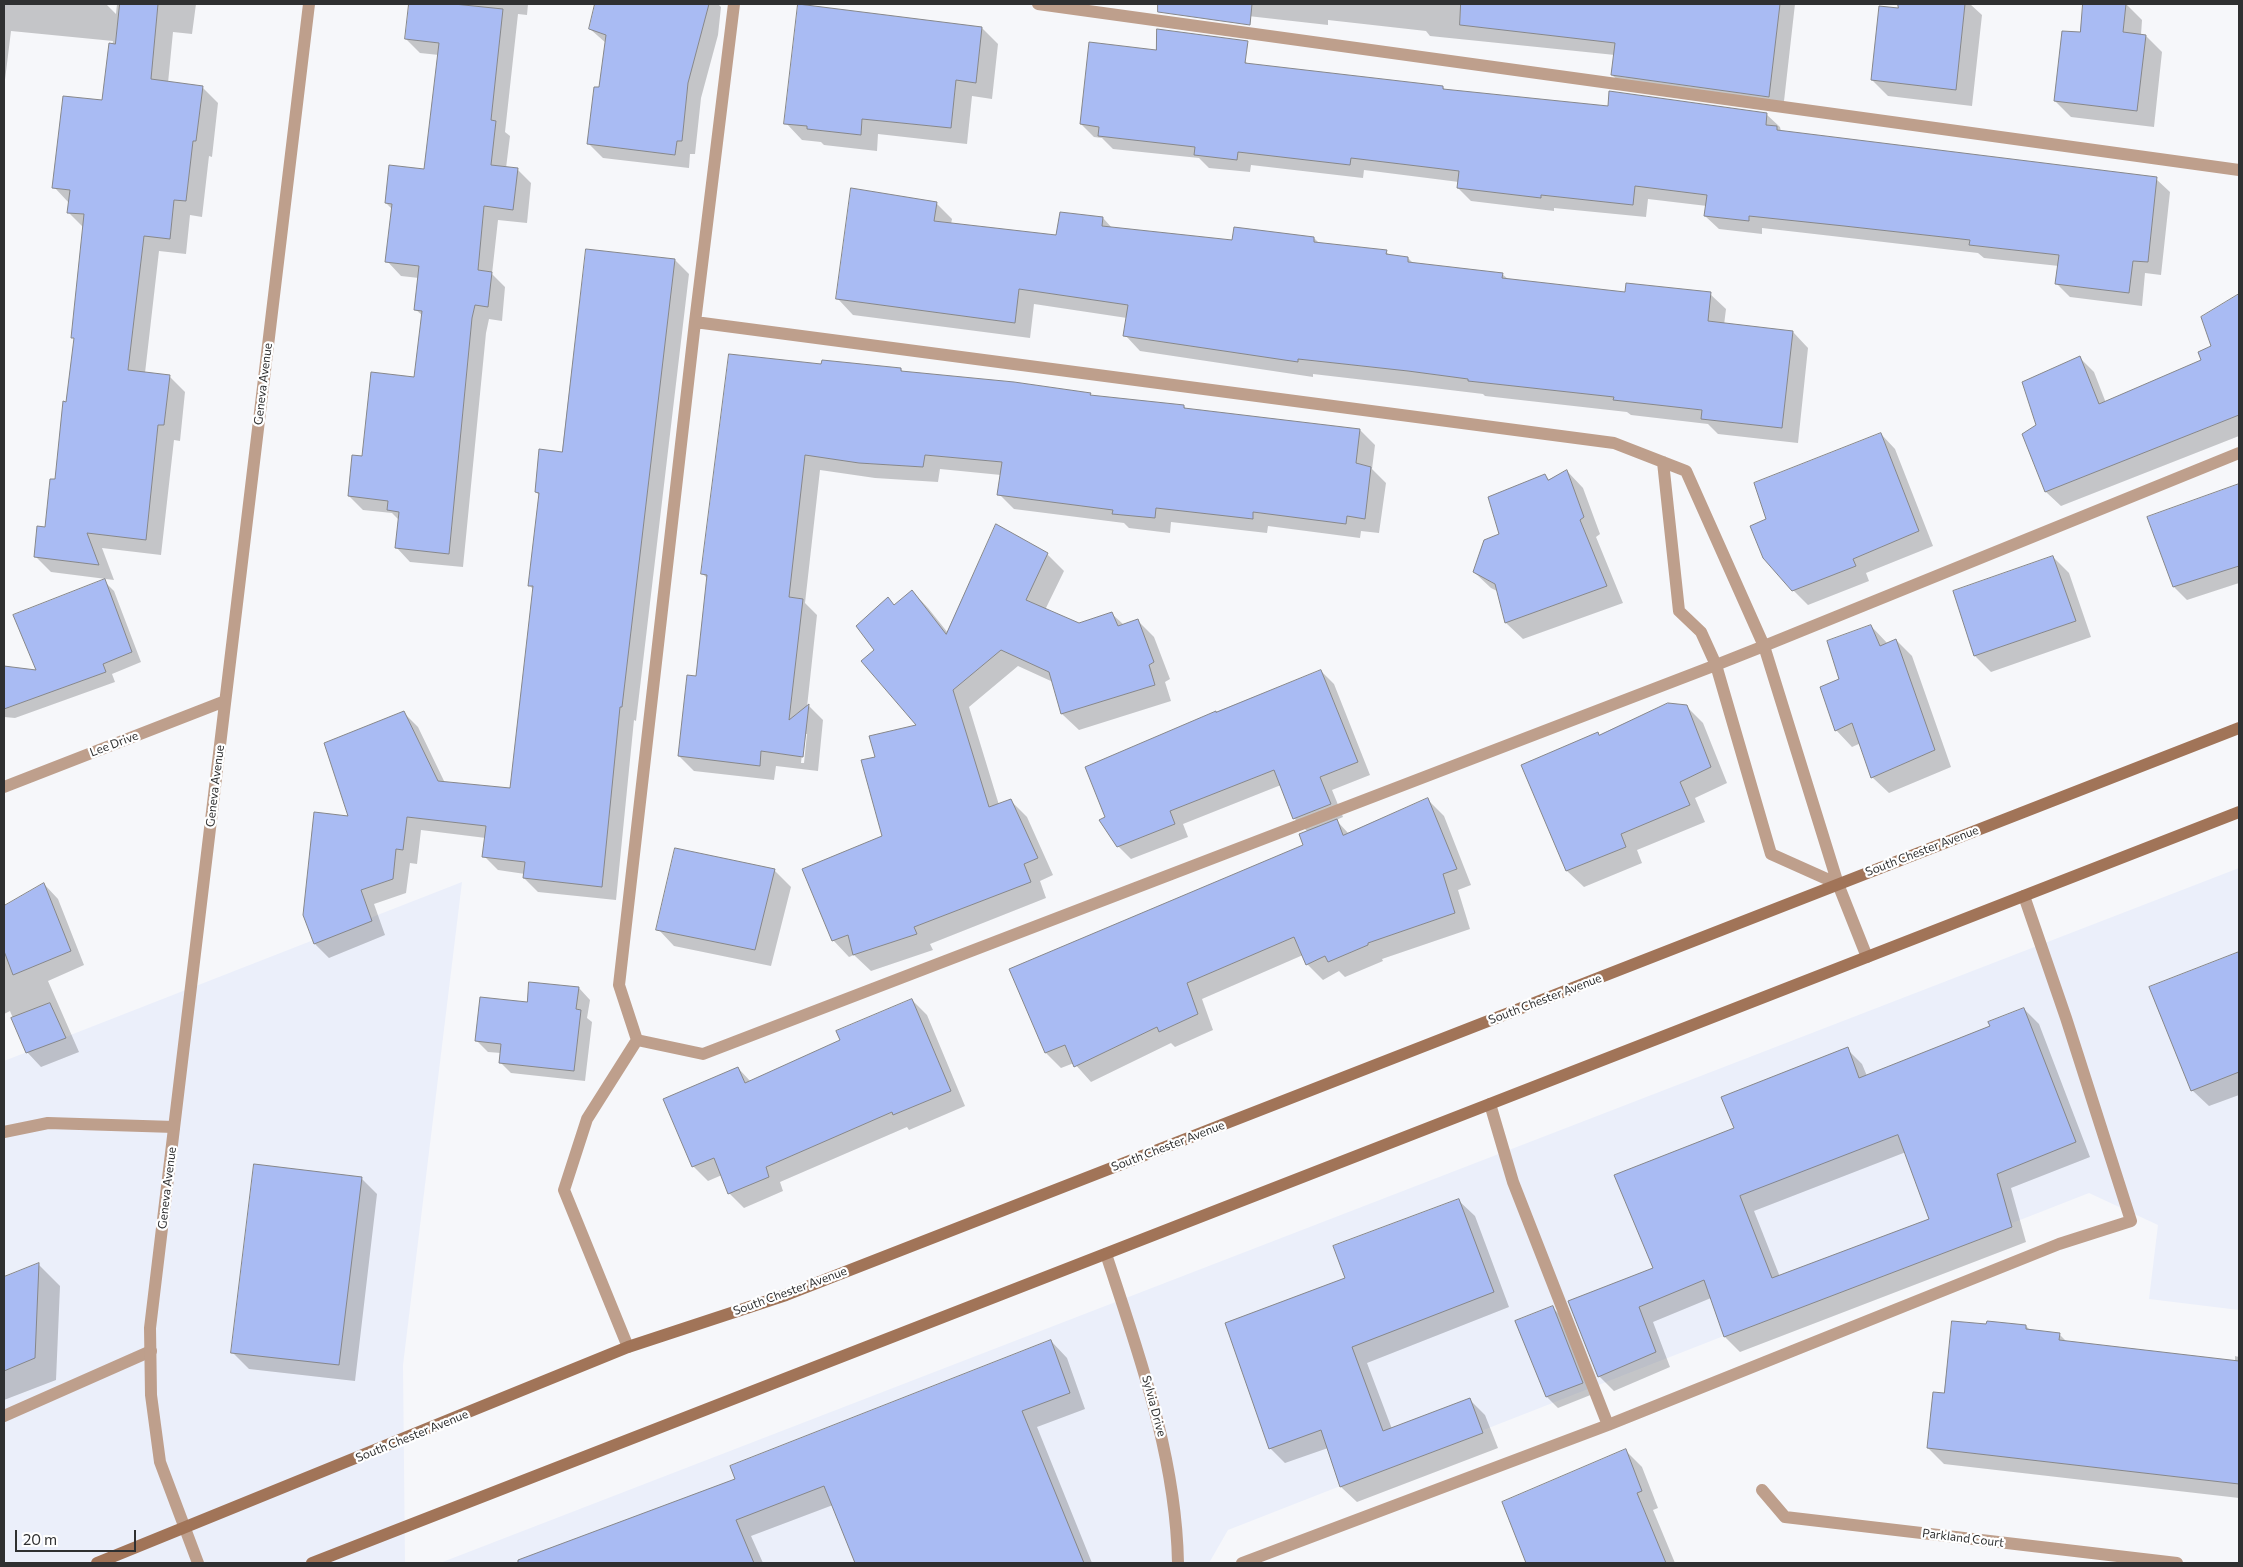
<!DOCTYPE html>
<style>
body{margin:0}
#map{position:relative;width:2243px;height:1567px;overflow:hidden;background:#f6f7fa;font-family:Commissioner,sans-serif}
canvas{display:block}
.frame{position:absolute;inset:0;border:5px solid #2f3031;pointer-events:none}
.scale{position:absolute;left:15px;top:1530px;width:121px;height:22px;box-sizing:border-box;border:2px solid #2f3031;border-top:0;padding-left:6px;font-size:15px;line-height:18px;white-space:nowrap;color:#2f3031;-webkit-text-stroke:4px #fff;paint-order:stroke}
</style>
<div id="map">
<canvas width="2243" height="1567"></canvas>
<div class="frame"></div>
<div class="scale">20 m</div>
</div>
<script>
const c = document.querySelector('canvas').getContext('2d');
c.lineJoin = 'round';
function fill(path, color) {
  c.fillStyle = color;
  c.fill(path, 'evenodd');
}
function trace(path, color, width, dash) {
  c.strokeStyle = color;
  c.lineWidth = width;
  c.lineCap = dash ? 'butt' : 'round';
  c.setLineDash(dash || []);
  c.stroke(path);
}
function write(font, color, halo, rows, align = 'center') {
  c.font = font + ' Commissioner,sans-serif';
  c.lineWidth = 4.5;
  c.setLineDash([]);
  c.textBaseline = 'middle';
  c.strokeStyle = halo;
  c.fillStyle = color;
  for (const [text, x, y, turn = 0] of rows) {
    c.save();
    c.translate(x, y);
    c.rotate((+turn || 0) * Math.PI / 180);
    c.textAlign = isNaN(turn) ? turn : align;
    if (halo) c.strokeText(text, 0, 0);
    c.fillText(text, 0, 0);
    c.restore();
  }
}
const built = new Path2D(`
 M2239,868V1310L2149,1299L2158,1225L2089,1193L1228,1530L1209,1563H440Z
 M462,882L403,1365L405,1563H4V1061Z`);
const shadow = new Path2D(`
 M4,4H106L116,14L117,4H196L192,34L173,32L168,83L202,87L218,103L212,157L209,156L202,217L190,215L186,254L159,251L145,373L169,376L185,392L180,441L174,440L161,555L102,548L114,580L51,572L35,556L46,528L56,481L75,340L73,337L84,228L68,212L69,203L54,187L103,102L113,41L11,31L4,88Z
 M410,4H528L527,15L518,14L505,132L510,136L506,168L517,169L531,183L527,223L498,220L492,274L505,287L502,321L489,319L486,333L463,567L410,562L396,547L399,520L392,513L363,510L349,496L363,457L415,378L423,316L415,309L419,278L401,276L387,261L392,209L386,203L425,171L439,55L420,53L406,39Z
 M596,4H718L721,7L718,35L701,98L695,154H690L689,168L603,158L589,144L600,88L606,43L590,29Z
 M1207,4H1795L1783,110L1627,89L1612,75L1615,55L1430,36L1426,31L1328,20V25L1248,16L1227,6Z
 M1899,4H1970L1982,15L1972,106L1888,96L1872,80Z
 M2084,4H2126L2142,20L2141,35L2146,36L2162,52L2154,127L2071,117L2055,101L2081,34Z
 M799,5L982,28L998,44L992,99L972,96L967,144L878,134L877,151L824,145L821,142L802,140L786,123Z
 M1245,61L1249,65L1443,87L1446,91L1609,107L1766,114L1780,127L1781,132L2156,179L2170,192L2161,275L2145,273L2142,306L2070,297L2057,284L2059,266L1984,258L1978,253L1858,239L1762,228V234L1719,229L1705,216L1707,206L1648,199L1646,217L1554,208V211L1471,201L1458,188L1459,182L1364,170L1363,178L1251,165L1250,172L1209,168L1199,158L1113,149L1102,138L1094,137L1081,124Z
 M936,203L952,219L951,224L1057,236L1061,213L1103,218L1113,229L1233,242L1314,238L1320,244L1386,252L1391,256L1408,258L1414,264L1502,274L1508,279L1627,293L1710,294L1726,309L1724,325L1793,332L1808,348L1798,443L1718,434L1708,424L1631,415L1627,412L1485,396L1483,394L1425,387L1313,374V377L1140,351L1125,335L1127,318L1034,304L1030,338L853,315L838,299Z
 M675,260L689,274L636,721L634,720L616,900L538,892L524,878L525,874L498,870L484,856L486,838L421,830L417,864L410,863L406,893L374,904L385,935L329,958L315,944L350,817L404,713L418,727L445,783L511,790L534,590L529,585L540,496L536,492L563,453Z
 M2239,295V436L2061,506L2046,492L2023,434L2038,426L2079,357L2094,372L2106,403L2202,361L2213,347Z
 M822,366L901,369L903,372L1090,394L1093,397L1184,406L1186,409L1360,430L1375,445L1372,469L1386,483L1379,533L1361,531L1360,538L1268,526L1267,533L1171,522L1170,533L1129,528L1124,523L1014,509L999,494L1001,475L940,469L938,482L875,478L820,470L805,603L817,615L807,707L809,706L823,720L818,771L776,766L774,780L694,771L679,756L697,678L708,579L703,574ZM804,734H807L804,763H801Z
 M1881,434L1895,449L1933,546L1866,573L1869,581L1808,605L1793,590L1767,519Z
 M1567,471L1583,488L1600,534L1596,537L1623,603L1523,639L1506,623L1499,592L1491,588L1474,572L1545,475L1550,481Z
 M2239,486V583L2187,600L2174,587L2219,493Z
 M1047,554L1064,571L1045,610L1079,625L1112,614L1124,625L1137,620L1154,637L1170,679L1165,682L1171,701L1079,730L1062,714L1053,682L1018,666L969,707L999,805L1010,800L1027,817L1053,875L1040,881L1046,898L930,944L933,950L871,971L854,955L849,957L833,940L884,836L876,757L918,726L875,650L888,599L895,606L912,591L928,608L948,633Z
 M2053,557L2069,573L2091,637L1991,672L1975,656L1955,592Z
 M104,581L114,591L141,662L112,674L115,682L15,718L4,717V667L38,672Z
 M1871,626L1888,644L1896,640L1912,656L1951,767L1889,793L1872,777L1861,743L1852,747L1836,730L1840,680Z
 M1321,671L1334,684L1370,775L1332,790L1343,817L1336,820L1349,834L1428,800L1444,816L1471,885L1458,890L1470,929L1382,959L1383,961L1345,977L1339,971L1323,980L1307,964L1303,955L1202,999L1213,1030L1175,1047L1171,1043L1091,1082L1074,1063L1061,1068L1046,1053L1304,846L1308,832L1294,818L1281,785L1183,824L1188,837L1131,859L1118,846L1107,818L1217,714Z
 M1687,707L1703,723L1727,783L1695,798L1705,822L1637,850L1642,863L1584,887L1567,871L1523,766L1600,736Z
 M774,870L791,887L771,966L674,946L658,929Z
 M44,884L58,899L84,965L48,981L79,1052L41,1067L27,1052L10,1011L4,1014V907Z
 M2239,953V1095L2209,1106L2192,1090L2151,987Z
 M579,988L590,1000L587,1018L592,1022L585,1081L511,1073L500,1062L501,1053L488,1052L477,1041L528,1004Z
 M912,1000L927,1015L965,1106L909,1130L907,1127L780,1182L783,1191L744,1208L730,1194L722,1175L708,1181L693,1166L738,1068L751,1082L841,1040Z
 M2024,1009L2039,1024L2090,1157L2011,1188L2026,1242L1740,1352L1725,1337L1711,1298L1653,1322L1670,1367L1614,1391L1599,1376L1654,1269L1735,1129L1847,1049L1862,1064L1867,1076L1992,1027ZM1906,1152L1931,1220L1780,1277L1754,1211Z
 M361,1178L377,1194L355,1381L249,1369L233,1353Z
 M1459,1201L1475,1216L1509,1307L1367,1363L1392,1429L1470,1400L1485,1415L1498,1448L1357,1502L1341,1487L1328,1448L1285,1463L1270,1448Z
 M39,1265L60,1286L56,1380L4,1400V1278Z
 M1553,1308L1564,1319L1593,1394L1558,1408L1547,1397Z
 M1988,1326H2026L2031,1331L2059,1334L2067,1342L2235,1361V1356L2239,1357V1498L1944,1464L1928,1448L1945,1395Z
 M1051,1341L1067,1358L1085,1409L1037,1427L1092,1563H856L833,1505L751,1536L763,1563H514L737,1480Z
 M1625,1450L1642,1467L1658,1508L1653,1510L1675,1563H1527L1503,1503Z`);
const building = new Path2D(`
 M120,4H158L151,79L203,86L196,141H193L186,201L174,200L170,239L144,236L128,370L170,375L164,425H158L146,540L87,533L99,565L34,557L37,526L45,527L50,479H55L63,401L66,402L74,338H71L84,214L67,213L70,190L52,188L63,96L102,100L109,43L115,44Z
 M409,4H454L503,9L491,120L496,121L491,165L518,168L513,210L484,206L478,270L492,272L488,307L475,305L472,318L449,554L395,548L399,512L387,510L388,501L348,496L352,455L362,456L371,372L414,377L422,311L414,310L419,266L385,262L392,204L385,203L389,165L424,169L439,43L405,39Z
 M595,4H709L688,83L682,141H677L675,155L587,144L594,87H599L606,35L589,29Z
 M798,4L982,27L976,83L956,80L951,128L862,119L861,135L807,129V126L784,124Z
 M1158,4H1252L1250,25L1158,12Z
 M1461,4H1780L1769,97L1611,75L1615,43L1460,25Z
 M1898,4H1965L1956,90L1871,80L1879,6L1898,8Z
 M2083,4H2126L2123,32L2146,35L2137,111L2054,101L2062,31L2080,32Z
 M1157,29L1248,41L1245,63L1443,86V89L1608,106L1609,91L1767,113L1766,125L1777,126V130L2157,177L2148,262L2133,261L2129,293L2055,284L2059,255L1969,245L1970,240L1844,226L1749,216V221L1704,216L1707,195L1635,186L1633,205L1541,195V198L1457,188L1459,171L1351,158L1350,165L1238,152L1237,160L1194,155L1195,147L1098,136L1099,127L1080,124L1089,42L1156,50Z
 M851,188L937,202L934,221L1056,235L1060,212L1103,217L1102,226L1232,240L1234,227L1314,237V242L1387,250L1386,254L1408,257V262L1503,273L1502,278L1625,292L1626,283L1711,292L1708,321L1793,331L1782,428L1701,419L1702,410L1613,400L1614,397L1468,381V379L1408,371L1298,359V362L1123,336L1128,305L1019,289L1015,323L836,299Z
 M586,249L675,259L622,707H620L602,887L523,878L525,862L482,857L486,826L407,817L403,850L396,849L393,879L361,890L372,921L314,944L303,915L314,812L348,816L324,743L404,711L438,781L510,788L533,586H528L539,493L535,492L539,449L562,452Z
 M2239,294V415L2045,492L2022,434L2036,425L2022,382L2080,356L2099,404L2201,360L2198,352L2211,346L2201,317Z
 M729,354L821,364L822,360L901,368V371L1014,382L1091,393L1090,395L1184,405V408L1360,429L1356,463L1371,467L1365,519L1347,516L1346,524L1253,512V519L1156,508L1155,518L1112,514L1113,510L997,495L1002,462L925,455L923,467L859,463L805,455L789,597L803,599L789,720L809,704L803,757L761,751L760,766L678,756L687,675L696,676L707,575L701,574Z
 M1881,433L1919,531L1853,559L1856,566L1792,591L1763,558L1750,526L1766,519L1754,483Z
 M1567,470L1584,517L1580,520L1607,586L1505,623L1495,584L1473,572L1484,540L1499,534L1488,497L1545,474L1548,480Z
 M2239,484V566L2173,587L2147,517Z
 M996,524L1048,553L1026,600L1079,623L1112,612L1118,626L1138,619L1154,662L1149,665L1155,685L1061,714L1049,672L1001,650L953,690L989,807L1011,799L1038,858L1024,864L1031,882L914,927L917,934L853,955L848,935L832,941L802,869L882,836L861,760L875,757L869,736L916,725L861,661L874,650L856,626L888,597L894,605L912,590L946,634Z
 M2053,556L2076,621L1974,656L1953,591Z
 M105,579L132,652L103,664L106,672L4,709V666L36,670L13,615Z
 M1871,625L1880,646L1896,639L1935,750L1871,778L1852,723L1835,731L1820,687L1839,679L1827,641Z
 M1321,670L1358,762L1320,777L1331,804L1293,819L1274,770L1170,811L1175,824L1117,847L1099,820L1105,817L1085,767L1216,711V712Z
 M1668,703L1687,705L1711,767L1680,782L1690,805L1621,834L1626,847L1566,871L1521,765L1598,732L1599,735Z
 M1428,798L1457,869L1443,874L1455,913L1368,943V945L1328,962L1325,956L1306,965L1294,937L1187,983L1198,1014L1159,1032L1157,1027L1074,1067L1065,1045L1045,1053L1009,969L1303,845L1299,834L1337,819L1343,835Z
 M675,848L775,869L755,950L656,930Z
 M44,883L71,951L13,975L4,951V906Z
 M2239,952V1072L2191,1091L2149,987Z
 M529,982L579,987L576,1009L581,1010L574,1071L499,1063L501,1044L475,1041L480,997L527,1002Z
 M912,999L951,1091L893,1115L892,1112L766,1167L769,1177L728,1194L714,1158L692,1167L663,1099L738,1067L745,1083L840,1040L836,1031Z
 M50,1003L66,1038L26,1053L11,1018Z
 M2024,1008L2076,1142L1997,1174L2012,1227L1724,1337L1704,1280L1639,1307L1656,1352L1598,1377L1568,1301L1653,1268L1614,1175L1734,1128L1721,1097L1848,1047L1859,1078L1990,1026L1988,1022ZM1898,1135L1929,1219L1772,1278L1740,1196Z
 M254,1164L362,1177L339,1365L231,1353Z
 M1459,1199L1494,1292L1352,1347L1383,1431L1470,1398L1483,1433L1340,1487L1321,1430L1269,1449L1225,1323L1345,1278L1333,1246Z
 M39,1263L35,1358L4,1371V1277Z
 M1553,1306L1583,1383L1546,1397L1515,1321Z
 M1952,1321L1986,1324L1987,1321L2026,1325V1329L2060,1333L2059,1340L2239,1361V1484L1927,1448L1933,1392L1944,1393Z
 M1051,1340L1070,1393L1022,1411L1084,1563H855L824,1486L736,1520L754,1563H518V1560L735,1479L730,1466Z
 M1626,1449L1642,1491L1637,1493L1666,1563H1526L1502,1502Z`);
const lane = new Path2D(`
 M1038,4L2239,170
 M695,322L734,4
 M1663,462L1679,611L1701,632L1716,665L1771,854L1838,884
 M1867,957L1838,884L1764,646L1686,471L1614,443L695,322L619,985L637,1040L703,1054L1716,665L1764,646L2239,453
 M1490,1104L1513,1182L1608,1425L2059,1244L2131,1221L2066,1018L2024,896
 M4,1132L48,1123L174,1127
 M628,1347L564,1190L587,1119L637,1040
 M4,1416L151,1351
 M1242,1563L1608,1425`);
const street = new Path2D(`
 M4,787L225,701
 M1106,1254C1139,1355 1176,1456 1178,1563
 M1762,1490L1785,1517L2177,1563
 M198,1563L160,1462L151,1395L150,1328L309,4`);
const secondary = new Path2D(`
 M97,1563L628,1347L786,1295L2239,728
 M312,1563L2239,812`);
const streetNames = [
 ["Geneva Avenue",263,384,-83],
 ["Lee Drive",114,744,-21],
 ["Geneva Avenue",215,786,-83],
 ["South Chester Avenue",1922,851,-21],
 ["South Chester Avenue",1545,999,-21],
 ["South Chester Avenue",1168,1146,-21],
 ["Geneva Avenue",167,1188,-83],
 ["South Chester Avenue",790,1291,-20],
 ["Sylvia Drive",1154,1406,75],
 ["South Chester Avenue",412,1436,-22],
 ["Parkland Court",1963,1538,7]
];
fill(built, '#ebeffa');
fill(shadow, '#0003');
fill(building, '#a9bbf3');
trace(building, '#86878a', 1);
trace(lane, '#be9f8c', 12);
trace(street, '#be9f8c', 12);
trace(secondary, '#a17458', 12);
write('12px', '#2f3031', '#fff', streetNames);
</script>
